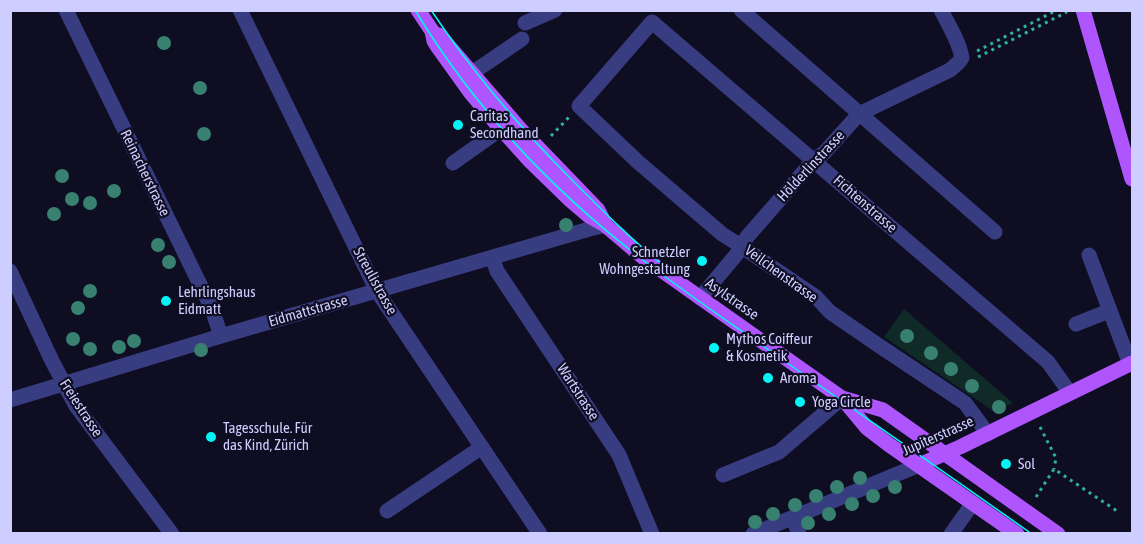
<!DOCTYPE html>
<meta charset="utf-8">
<style>
body{margin:0}
#map{position:relative;width:1143px;height:544px;overflow:hidden;background:#0f0d21;font-family:"Asap Condensed",sans-serif}
canvas{display:block}
.frame{position:absolute;inset:0;border:12px solid #cecdff;pointer-events:none}
</style>
<div id="map">
<canvas width="1143" height="544"></canvas>
<div class="frame"></div>
</div>
<script>
const c = document.querySelector('canvas').getContext('2d');
c.lineJoin = 'round';
function fill(path, color) {
  c.fillStyle = color;
  c.fill(path, 'evenodd');
}
function trace(path, color, width, dash) {
  c.strokeStyle = color;
  c.lineWidth = width;
  c.lineCap = dash ? 'butt' : 'round';
  c.setLineDash(dash || []);
  c.stroke(path);
}
function write(font, color, halo, rows, align = 'center') {
  c.font = font + ' "Asap Condensed",sans-serif';
  c.lineWidth = 4.5;
  c.setLineDash([]);
  c.textBaseline = 'middle';
  c.strokeStyle = halo;
  c.fillStyle = color;
  for (const [text, x, y, turn = 0] of rows) {
    c.save();
    c.translate(x, y);
    c.rotate((+turn || 0) * Math.PI / 180);
    c.textAlign = isNaN(turn) ? turn : align;
    if (halo) c.strokeText(text, 0, 0);
    c.fillText(text, 0, 0);
    c.restore();
  }
}
const green = new Path2D(`
 M904,309L1013,403L995,412L884,337Z`);
const path = new Path2D(`
 M977,51L1057,10
 M978,57L1067,12
 M551,136L569,117
 M1040,427L1056,458L1054,469
 M1036,497L1054,469L1120,513`);
const minor = new Path2D(`
 M66,10L212,309L221,336
 M240,10L377,291L540,534
 M741,10L995,232
 M525,23L555,10
 M472,73L522,39
 M453,163L501,129
 M1089,255L1130,364
 M492,257L497,271L619,455L652,534
 M10,271L52,361L76,406L172,534
 M700,298L736,255L747,237L814,160L824,153L859,114L950,70L958,63L962,58C959,41 949,26 941,10
 M1076,324L1109,311
 M10,400L221,336L586,230L605,225
 M988,434L965,403L878,345L830,312L816,297L741,246L722,234L638,162L579,106L652,22L1048,362L1070,393
 M723,475L779,452L842,398
 M387,511L482,447
 M793,518L799,534
 M753,534L919,465
 M951,534L973,503`);
const major = new Path2D(`
 M418,10L432,31L434,41L437,46L470,92L495,122L530,161L569,199L589,216L605,225L644,258L842,398L867,428L888,444L1017,534
 M1083,10L1132,179
 M439,35L520,129L598,210L605,224
 M842,398L883,410L1058,534
 M919,465L960,447L1132,363`);
const tram = new Path2D(`
 M415,10C473,106 551,189 639,257C685,293 735,326 783,360C866,418 949,475 1032,534
 M431,10C473,73 521,129 574,182C603,211 632,240 664,266`);
const trees = [
 [164,43],
 [200,88],
 [204,134],
 [62,176],
 [114,191],
 [72,199],
 [90,203],
 [54,214],
 [566,225],
 [158,245],
 [169,262],
 [90,291],
 [78,308],
 [907,336],
 [73,339],
 [134,341],
 [119,347],
 [90,349],
 [201,350],
 [931,353],
 [951,369],
 [972,386],
 [999,407],
 [860,478],
 [837,487],
 [895,487],
 [816,496],
 [873,496],
 [852,504],
 [795,505],
 [773,514],
 [829,514],
 [755,522],
 [808,523]
];
const markers = [
 [458,125,6,"#02f4f6"],
 [702,261,6,"#02f4f6"],
 [166,301,6,"#02f4f6"],
 [714,348,6,"#02f4f6"],
 [768,378,6,"#02f4f6"],
 [800,402,6,"#02f4f6"],
 [211,437,6,"#02f4f6"],
 [1006,464,6,"#02f4f6"]
];
const poiNames = [
 ["Caritas",470,116],
 ["Secondhand",470,133],
 ["Schnetzler",690,252,"right"],
 ["Wohngestaltung",690,269,"right"],
 ["Lehrlingshaus",178,292],
 ["Eidmatt",178,309],
 ["Mythos Coiffeur",726,339],
 ["& Kosmetik",726,356],
 ["Aroma",780,378],
 ["Yoga Circle",812,402],
 ["Tagesschule. Für",223,428],
 ["das Kind, Zürich",223,445],
 ["Sol",1018,464]
];
const streetNames = [
 ["Hölderlinstrasse",811,166,-47],
 ["Reinacherstrasse",145,173,64],
 ["Fichtenstrasse",865,204,41],
 ["Veilchenstrasse",781,274,36],
 ["Streulistrasse",375,281,61],
 ["Asylstrasse",732,299,35],
 ["Eidmattstrasse",308,311,-16],
 ["Wartstrasse",578,392,57],
 ["Freiestrasse",81,408,57],
 ["Jupiterstrasse",938,436,-24]
];
fill(green, '#102b27');
trace(path, '#2eb19d', 3, [3, 4.5]);
trace(minor, '#383c80', 15);
trace(major, '#af55fe', 15);
trace(tram, '#02f4f6', 1.5);
c.fillStyle = '#388070';
for (const [x, y] of trees) {
  c.beginPath();
  c.arc(x, y, 7, 0, 2 * Math.PI);
  c.fill();
}
for (const [x, y, r, color] of markers) {
  const dot = new Path2D();
  dot.arc(x, y, r, 0, 2 * Math.PI);
  c.fillStyle = color;
  c.fill(dot);
  trace(dot, '#0f0d21', 2);
}
write('15px', '#cecdff', '#0f0d21', poiNames, 'left');
write('15px', '#cecdff', '#0f0d21', streetNames);
</script>
